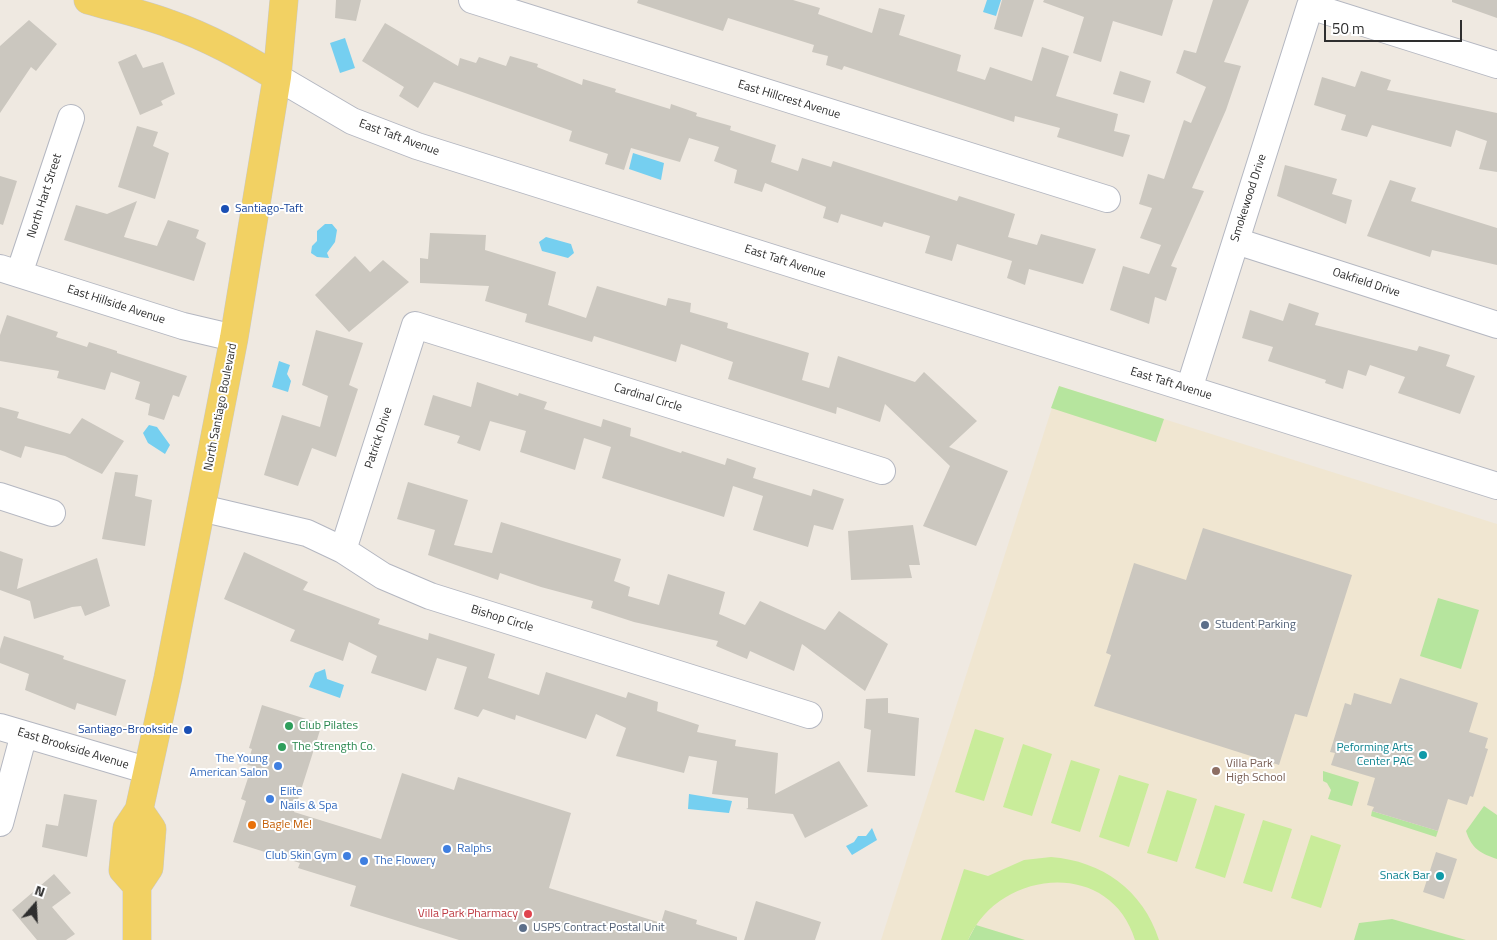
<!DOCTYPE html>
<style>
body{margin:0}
#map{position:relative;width:1497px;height:940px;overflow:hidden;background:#efe9e1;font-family:"Titillium Web",sans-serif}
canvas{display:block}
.north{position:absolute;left:10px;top:880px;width:50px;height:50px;-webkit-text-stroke:4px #fff;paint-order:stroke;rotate:19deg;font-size:14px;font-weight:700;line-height:20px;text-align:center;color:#2e2e2e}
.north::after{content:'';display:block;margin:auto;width:18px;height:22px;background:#2e2e2e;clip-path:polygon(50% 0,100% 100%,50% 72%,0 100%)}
.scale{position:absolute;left:1324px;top:20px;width:138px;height:22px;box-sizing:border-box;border:2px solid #2e2e2e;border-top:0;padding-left:6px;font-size:15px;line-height:18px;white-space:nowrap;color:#2e2e2e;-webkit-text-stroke:4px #fff;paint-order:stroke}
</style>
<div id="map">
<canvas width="1497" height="940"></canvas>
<div class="north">N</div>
<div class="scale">50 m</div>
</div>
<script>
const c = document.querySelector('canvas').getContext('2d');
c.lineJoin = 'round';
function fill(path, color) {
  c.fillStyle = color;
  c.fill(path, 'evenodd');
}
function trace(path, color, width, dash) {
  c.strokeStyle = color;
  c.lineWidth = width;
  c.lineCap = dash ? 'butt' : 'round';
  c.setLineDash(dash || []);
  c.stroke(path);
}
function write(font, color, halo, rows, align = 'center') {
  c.font = font + ' "Titillium Web",sans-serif';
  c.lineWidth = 4;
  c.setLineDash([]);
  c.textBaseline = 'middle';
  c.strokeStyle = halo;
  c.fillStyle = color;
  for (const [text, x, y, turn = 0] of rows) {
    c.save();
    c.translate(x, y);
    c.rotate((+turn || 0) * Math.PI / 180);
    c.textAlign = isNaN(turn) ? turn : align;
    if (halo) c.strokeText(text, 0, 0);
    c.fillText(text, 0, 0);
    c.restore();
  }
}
const education = new Path2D(`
 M1059,386L1497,524V940H881Z`);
const green = new Path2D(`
 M1059,386L1164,419L1156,442L1051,408Z
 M1438,598L1479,610L1461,669L1420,656Z
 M1323,771L1359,782L1352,806L1328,799L1331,790L1327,783L1323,781Z
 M1484,806L1497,815V859C1480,853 1472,849 1466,831Z
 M1372,811L1438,831L1436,837L1371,816Z
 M1392,919L1466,940H1354L1359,923Z
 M976,925L1025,940H968Z`);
const pitch = new Path2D(`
 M975,729L1004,738L984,801L955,792Z
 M1023,744L1052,754L1032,816L1003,807Z
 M1071,760L1100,769L1080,832L1051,823Z
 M1119,775L1149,784L1129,847L1099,837Z
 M1167,790L1197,799L1177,862L1147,853Z
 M1215,805L1245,814L1225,878L1195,868Z
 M1263,820L1292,829L1272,892L1243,883Z
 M1311,835L1341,845L1321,908L1291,898Z
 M1051,857C1102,861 1143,890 1159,940H1135C1110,858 999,869 968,940H941L964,869L988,876L1024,860Z`);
const water = new Path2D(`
 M987,0H1001L996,16L983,12Z
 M345,38L355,68L340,73L330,43Z
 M633,153L664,163L661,180L629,169Z
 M325,224H332L337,230L335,242L327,253L329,258L317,257L311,253L312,246L317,241V231Z
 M546,237L571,244L574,253L568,258L542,251L539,242Z
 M279,361L290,365L287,374L291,381L288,392L272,387Z
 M149,425L157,427L170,445L165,454L148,443L143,433Z
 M325,669L327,679L344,685L340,698L309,687L315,673Z
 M689,794L732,801L729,813L688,809Z
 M872,828L877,840L852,855L846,846L854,842L858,836H866Z`);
const building = new Path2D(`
 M336,0H361L356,21L335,18Z
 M638,0H793L820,8L818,14L872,33L879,8L905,15L899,35L961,55L957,71L985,80L990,67L1032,81L1042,47L1069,56L1056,96L1118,114L1114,131L1130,135L1123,157L1057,137L1060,128L1015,116L1014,122L844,66L842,70L826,65L828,56L812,52L814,45L728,18L723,31L637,3Z
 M1002,0H1034L1022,37L994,29Z
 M1044,0H1173L1162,36L1113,21L1101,62L1073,53L1084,17L1043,2Z
 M1213,0H1249L1224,62L1241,66L1226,110L1192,188L1204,191L1171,266L1177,268L1166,301L1155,297L1149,324L1110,310L1123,266L1149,274L1161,245L1140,238L1152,208L1139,204L1148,174L1164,179L1184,120L1191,123L1206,87L1176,73L1184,50L1196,53Z
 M1452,0H1497V18L1452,2Z
 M29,20L57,44L36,71L31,67L0,113V46Z
 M385,23L458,66L460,58L476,63L479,57L506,66L510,56L538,64L537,67L582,85L583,79L616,89L615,92L670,109L671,104L697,113L696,116L731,126L730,130L776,145L771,162L798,171L802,158L831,167L833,161L957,201L959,196L1015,214L1008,237L1037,245L1041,234L1096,249L1083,284L1029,269L1025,285L1007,278L1012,261L957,244L952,261L925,253L930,236L884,222L882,227L841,214L838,223L823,218L826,207L765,183L762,192L734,183L737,170L714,161L719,147L689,138L680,162L631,148L624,170L605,164L608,154L569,141L572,131L434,82L418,108L399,96L404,87L362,61Z
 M136,54L143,68L163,62L175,94L161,101L163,105L140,115L118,62Z
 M1120,71L1151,81L1144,103L1113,94Z
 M1361,71L1391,80L1387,90L1497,113V172L1479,169L1487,141L1456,130L1451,147L1372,125L1367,137L1341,130L1346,115L1314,105L1322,77L1355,87Z
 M137,126L158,132L153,146L169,153L155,199L118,187Z
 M1285,165L1337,179L1332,194L1352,200L1346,224L1277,196Z
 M0,176L17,181L3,225L0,224Z
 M1390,180L1416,188L1411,201L1497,228V265L1432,250L1430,257L1367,236Z
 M137,201L124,237L157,246L168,220L199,230L196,238L206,243L194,281L64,240L76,205L107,214Z
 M430,233L486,235L485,250L556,272L548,305L586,318L597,286L666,306L668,298L691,303L690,312L728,323L727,328L809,353L802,380L829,388L838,356L915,382L924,372L977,421L949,447L1008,471L976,546L923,526L950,466L885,404L880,422L837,407L836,414L728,379L733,362L681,344L676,362L594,336L592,342L525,322L527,314L485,301L489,286L420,283V258L428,259Z
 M355,256L370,272L383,260L409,282L349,332L315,295Z
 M1289,303L1319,313L1315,325L1417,351L1419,346L1450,355L1446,366L1475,376L1460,414L1398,393L1405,377L1370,365L1366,376L1348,370L1343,389L1325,383L1326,380L1268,361L1273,347L1242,338L1250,310L1283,321Z
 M7,315L58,332L56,337L87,347L89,342L117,351V353L187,376L179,397L173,395L164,420L148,415L150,404L135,399L140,382L111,372L105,390L57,378L59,371L0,361V335Z
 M316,330L363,343L349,385L358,389L336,457L312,448L298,486L264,475L282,415L320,427L328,396L302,385Z
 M477,382L518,396L519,393L547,402L544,409L601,427L603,419L631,428L630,436L681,453L682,451L725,465L727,458L756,468L753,478L811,496L813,489L844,499L833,530L814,525L808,547L753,530L763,496L733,486L724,517L602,478L611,447L584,438L575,470L520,452L526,431L490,421L480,451L457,443L460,436L424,425L433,395L471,407Z
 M0,407L19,412L17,418L70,434L82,418L124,441L102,474L65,456L25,446L21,458L0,450Z
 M115,472L138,475L135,496L152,500L145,546L102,539Z
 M408,482L468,500L454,545L492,553L501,522L621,559L614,581L630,587L628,596L659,605L668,574L725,592L719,614L745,625L760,601L825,630L839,611L888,644L865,691L802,644L794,671L750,651L747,659L716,646L718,641L634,622L591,608L593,601L541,587L500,573L498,580L428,555L435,530L397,519Z
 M913,525L920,565H909L912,578L851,580L848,531Z
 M1203,528L1352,575L1307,717L1295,714L1279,765L1094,706L1111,655L1106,653L1134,563L1186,580Z
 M0,551L23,559L17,589L97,558L110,606L85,616L81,606L72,607L34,619L30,601L0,590Z
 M244,552L308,582L303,590L380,619L378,624L428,640L429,633L495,654L488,678L539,695L546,672L626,698L628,692L658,702L657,711L699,725L697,732L736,740L735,746L778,753L775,794L839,761L868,806L805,838L793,814L746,809L748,808V798L712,794L717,761L689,756L684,773L616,756L626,728L596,714L586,739L516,715L515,720L483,709L478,717L454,709L467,667L437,658L426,691L371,673L377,656L349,642L343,661L290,641L295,630L224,599Z
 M4,636L64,656L63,659L126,680L116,716L77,703L75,710L25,690L29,674L0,663V649Z
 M1400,678L1478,703L1469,732L1488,738L1485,748L1488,749L1473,797L1470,796L1467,805L1448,799L1438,831L1372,811L1374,807L1367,805L1375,778L1331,765L1335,753L1330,752L1345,703L1351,705L1354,693L1391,704Z
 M888,698V713L919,718L915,776L867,772L871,730L864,728L866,699Z
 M262,705L322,724L294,812L381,839L402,773L454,790L458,777L571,813L549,888L661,923L665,910L697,920L696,924L737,937V940H459L350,906L356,886L298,868L300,863L233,842L246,801L241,799L252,766L247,765L252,749L249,748Z
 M64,794L97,800L87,857L42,847L46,824L58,826Z
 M1436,852L1457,859L1444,899L1423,892Z
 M54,874L71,893L52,907L75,934L66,940H37L12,910Z
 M756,901L821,922L815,940H744Z`);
const minor = new Path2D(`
 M472,0L1107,199
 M277,77L352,121L417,146L1497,486
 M1236,241L1497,325
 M0,268L183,326L234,338
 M19,274L71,118
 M1189,389L1310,6L1497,65
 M0,496L52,513
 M201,508L307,533L343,550L383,576L430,596L809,715
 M343,550L415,325L882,471
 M0,727L146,770
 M0,823L24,734`);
const major = new Path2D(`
 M88,0C116,8 144,14 170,24C208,37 243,57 277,77
 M137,886L123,870L127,828L139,810L168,678L234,338L277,77L284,0
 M137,940V886L149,868L152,829L139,810`);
const markers = [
 [225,209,5,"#1a4fb4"],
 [1205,625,5,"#5c6f8a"],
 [289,726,5,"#2e9e5b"],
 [188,730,5,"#1a4fb4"],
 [282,747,5,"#2e9e5b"],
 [1423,755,5,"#0f9aa8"],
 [278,766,5,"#3f7fe0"],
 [1216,771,5,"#8d6e63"],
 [270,799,5,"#3f7fe0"],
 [252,825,5,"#e8710a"],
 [447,849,5,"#3f7fe0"],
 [347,856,5,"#3f7fe0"],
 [364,861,5,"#3f7fe0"],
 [1440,876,5,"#0f9aa8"],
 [528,914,5,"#e0444e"],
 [523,928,5,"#5c6f8a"]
];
const streetNames = [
 ["East Hillcrest Avenue",789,100,17],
 ["East Taft Avenue",399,138,20],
 ["North Hart Street",45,196,-72],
 ["Smokewood Drive",1249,198,-72],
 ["East Taft Avenue",785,262,18],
 ["Oakfield Drive",1366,283,18],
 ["East Hillside Avenue",116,305,18],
 ["East Taft Avenue",1171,384,17],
 ["Cardinal Circle",648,398,17],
 ["North Santiago Boulevard",221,407,-79],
 ["Patrick Drive",379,438,-72],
 ["Bishop Circle",502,619,17],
 ["East Brookside Avenue",73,749,17]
];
const transitNames = [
 ["Santiago-Taft",235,209],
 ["Santiago-Brookside",178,730,"right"]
];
const serviceNames = [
 ["Student Parking",1215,625],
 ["USPS Contract Postal Unit",533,928]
];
const leisureNames = [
 ["Club Pilates",299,726],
 ["The Strength Co.",292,747]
];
const cultureNames = [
 ["Peforming Arts",1413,748],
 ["Center PAC",1413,762],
 ["Snack Bar",1430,876]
];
const shopNames = [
 ["The Young",268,759,"right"],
 ["American Salon",268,773,"right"],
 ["Elite",280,792],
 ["Nails & Spa",280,806],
 ["Ralphs",457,849],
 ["Club Skin Gym",337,856,"right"],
 ["The Flowery",374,861]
];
const educationNames = [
 ["Villa Park",1226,764],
 ["High School",1226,778]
];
const foodNames = [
 ["Bagle Me!",262,825]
];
const healthNames = [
 ["Villa Park Pharmacy",518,914]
];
fill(education, '#f0e6d1');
fill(green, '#b6e59e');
fill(pitch, '#c9ec9a');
fill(water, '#75cff0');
fill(building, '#cbc7bf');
trace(minor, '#b4b7c1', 28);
trace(major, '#c9c9c9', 29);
trace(minor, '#fff', 26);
trace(major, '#f2d163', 28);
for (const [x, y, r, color] of markers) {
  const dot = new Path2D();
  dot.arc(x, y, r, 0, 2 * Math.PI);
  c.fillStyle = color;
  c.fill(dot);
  trace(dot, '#fff', 2);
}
write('12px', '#2e2e2e', '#fff', streetNames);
write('12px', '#164399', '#fff', transitNames, 'left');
write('12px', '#4e5e75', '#fff', serviceNames, 'left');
write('12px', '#27864d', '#fff', leisureNames, 'left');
write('12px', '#0d838f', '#fff', cultureNames, 'right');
write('12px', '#366cbe', '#fff', shopNames, 'left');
write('12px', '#785e54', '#fff', educationNames, 'left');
write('12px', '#c56008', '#fff', foodNames, 'left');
write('12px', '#be3a42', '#fff', healthNames, 'right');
</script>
